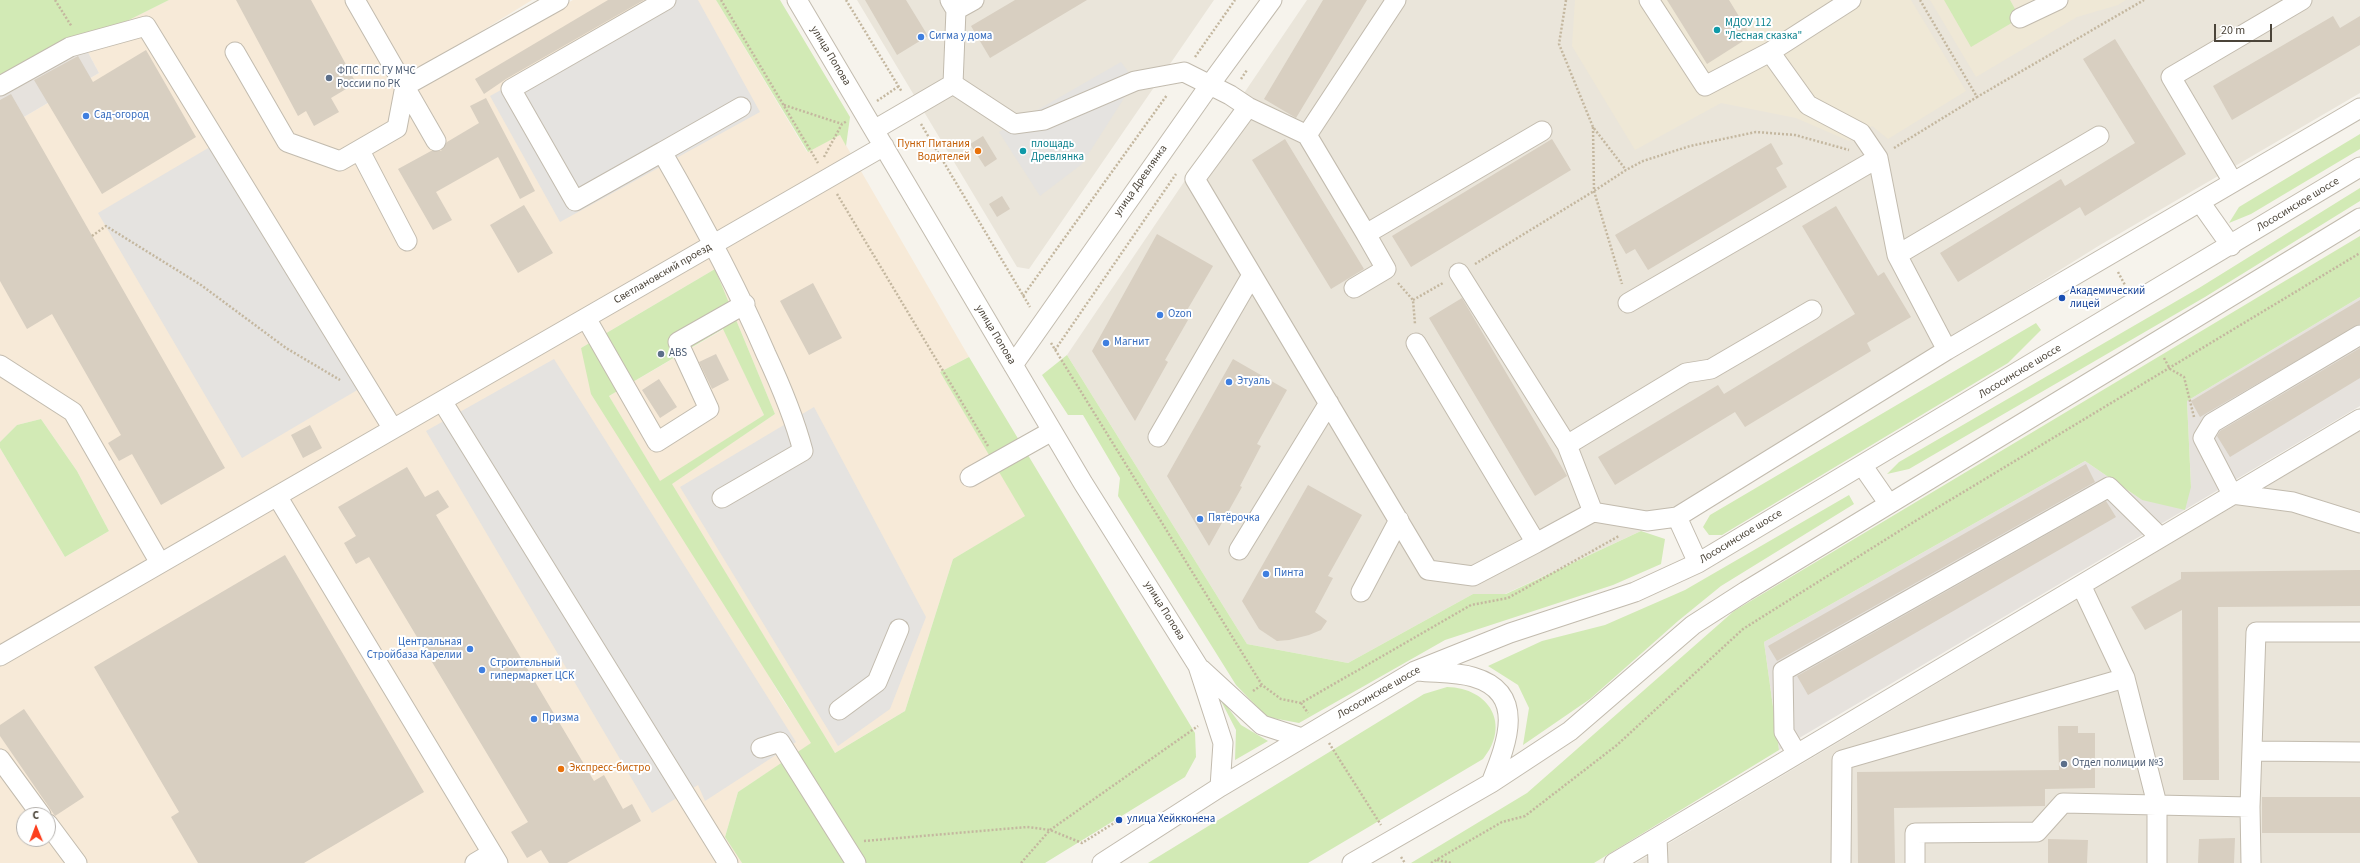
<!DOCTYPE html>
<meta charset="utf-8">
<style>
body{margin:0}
#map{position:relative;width:2360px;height:863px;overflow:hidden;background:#f6f3ec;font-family:"Source Sans 3",sans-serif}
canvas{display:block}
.north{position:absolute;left:16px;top:807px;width:40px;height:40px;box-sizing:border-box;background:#fff;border:1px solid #b7b4b0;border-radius:50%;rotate:359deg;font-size:11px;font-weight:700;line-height:16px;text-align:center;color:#4b4439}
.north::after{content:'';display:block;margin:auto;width:14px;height:18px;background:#fc3f1d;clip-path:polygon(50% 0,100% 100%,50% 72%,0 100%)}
.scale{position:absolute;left:2214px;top:24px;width:58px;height:18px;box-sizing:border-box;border:2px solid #4b4439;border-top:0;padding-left:5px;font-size:12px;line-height:14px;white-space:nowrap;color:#4b4439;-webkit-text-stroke:3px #fff;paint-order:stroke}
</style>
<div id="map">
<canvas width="2360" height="863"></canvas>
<div class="north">С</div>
<div class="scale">20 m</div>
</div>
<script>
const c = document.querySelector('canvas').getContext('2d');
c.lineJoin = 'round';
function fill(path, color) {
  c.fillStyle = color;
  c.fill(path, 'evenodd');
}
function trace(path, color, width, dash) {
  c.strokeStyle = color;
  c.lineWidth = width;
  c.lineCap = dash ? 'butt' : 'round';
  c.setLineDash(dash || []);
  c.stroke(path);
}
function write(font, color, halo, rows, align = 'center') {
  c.font = font + ' "Source Sans 3",sans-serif';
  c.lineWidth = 4;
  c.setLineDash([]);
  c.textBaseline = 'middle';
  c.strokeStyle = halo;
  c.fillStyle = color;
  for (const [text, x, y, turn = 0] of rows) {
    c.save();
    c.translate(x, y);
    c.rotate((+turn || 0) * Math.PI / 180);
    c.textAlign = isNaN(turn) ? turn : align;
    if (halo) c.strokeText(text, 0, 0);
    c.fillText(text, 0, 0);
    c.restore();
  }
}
const residential = new Path2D(`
 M857,0H1214L1029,269L1017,267Z
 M1307,0H2360V93L2100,245L1641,531L1505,594H1473L1348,663L1247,644L1067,355Z
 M2360,431V863H1636Z`);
const commercial = new Path2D(`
 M169,0H532L438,58L446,71L573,0H716L807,152L840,135L969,357L940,372L1026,516L953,559L905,711L835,753L671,484L775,414L715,269L581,348L781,697L812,743L738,792L725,837L742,863H0V448L65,557L109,531L77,471L41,419L17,425L0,442V131L99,73L83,43ZM24,815H48V839H24Z
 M724,329L764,415L660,482L609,396Z`);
const industrial = new Path2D(`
 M83,43L99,73L0,131V74Z
 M2360,297V406L1779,750L1764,642L2085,461L2142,500L2191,487L2187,401Z`);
const education = new Path2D(`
 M1575,0H1911L1966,91L1888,139L1872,126L1849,141L1796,118L1721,103L1635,150L1572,46Z
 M1930,0H2126L2118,5L2077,17L1976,77Z`);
const green = new Path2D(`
 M0,0H169L83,43L0,74Z
 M716,0H780L850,117L846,146L840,135L808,152Z
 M1944,0H2010L2020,18L1971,47Z
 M2360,134V149L2251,214L2229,223L2239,207Z
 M2360,188V201L2205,297L1909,469L1887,474L1899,462L2199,288Z
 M2360,236V297L2187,401L2191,487L2185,510L2142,500L2085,461L1764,642L1779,750L1594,863H1411L1527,793L1734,611Z
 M715,269L775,414L672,484L835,753L905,711L953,559L1025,516L940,372L969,357L1195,733L1196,757L1185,777L1045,863H742L725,837L738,792L811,743L591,394L581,348ZM723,329L764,415L660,481L609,396Z
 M2036,323L2041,330L2008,363L1722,535H1709L1703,527L1710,515Z
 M1067,355L1247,644L1348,663L1473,594H1506L1641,531L1665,539L1661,564L1613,585L1445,640L1299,723L1267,717L1236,685L1118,496L1120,478L1083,415H1068L1042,375Z
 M41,419L77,471L109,531L65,557L0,448V442L17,425Z
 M1849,495L1854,504L1721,586L1678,621L1590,699L1523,745L1529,708L1518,685L1488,666L1542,641L1605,625L1685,590Z
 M1447,687C1490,688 1511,725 1483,759L1308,863H1148L1424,694Z
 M1217,693L1241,725L1268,741L1235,760L1236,730Z`);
const parking = new Path2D(`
 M664,0H698L760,112L560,222L490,96Z
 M1121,62L1135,81L1082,164L1040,196L999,132Z
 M215,144L359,389L242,458L98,213Z
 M554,359L796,742L705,801L698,785L652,813L426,431Z
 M814,407L926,617L890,709L838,746L680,487Z`);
const building = new Path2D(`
 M236,0H311L356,83L331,98L339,112L314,126L306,111L298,116Z
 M608,0H644L506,79L484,94L475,79Z
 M865,0H906L928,36L897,55Z
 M1015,0H1087L990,58L971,26Z
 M1323,0H1367L1296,118L1264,99Z
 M1667,0H1729L1751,36L1707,64Z
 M2333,16L2340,28L2360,16V45L2232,120L2213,86Z
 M2115,39L2186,154L2085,216L2080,207L1958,282L1940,253L2061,179L2065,186L2135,143L2083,59Z
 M146,50L196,137L102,194L34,80L78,56L93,82Z
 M11,94L225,468L161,505L132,454L119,461L108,443L121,435L52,314L27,329L0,281V100Z
 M486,98L535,191L520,199L498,157L436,192L452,220L433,230L398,169L431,151H441L447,142L479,123L470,106Z
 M983,136L997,159L985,167L970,144Z
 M1285,139L1364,269L1331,289L1252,160Z
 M1552,139L1571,170L1411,267L1392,236Z
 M1771,143L1783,164L1776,168L1787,187L1648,270L1635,249L1626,254L1615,235Z
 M1002,196L1010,209L997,217L989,204Z
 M524,205L553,253L518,273L490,225Z
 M1836,206L1878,276L1884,272L1911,317L1867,343L1871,351L1745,427L1735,412L1615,485L1598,457L1718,385L1724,394L1855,314L1802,226Z
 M1157,234L1213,266L1183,317L1188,320L1165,360L1168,362L1135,421L1092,351Z
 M813,283L842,338L809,355L780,301Z
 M1462,298L1567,476L1535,496L1429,318Z
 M2360,300V324L2200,417L2191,401Z
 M2360,348V378L2230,457L2217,436L2220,431Z
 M716,354L729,380L712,389L699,362Z
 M1233,359L1287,390L1257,444L1261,446L1240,486L1242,487L1209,546L1167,476Z
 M659,379L677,407L660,418L642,390Z
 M310,425L322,448L303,458L291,435Z
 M2086,464L2095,482L1777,661L1768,646Z
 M407,467L425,497L438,490L449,507L436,515L594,781L604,775L623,809L632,804L641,821L567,863H549L541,850L527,858L511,832L528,822L369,557L356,564L344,543L356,536L338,507Z
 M1308,485L1362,515L1328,576L1333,578L1315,612L1327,621L1321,630L1309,635L1289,640L1277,641L1259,629L1242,601Z
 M2106,501L2116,517L1808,695L1797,676Z
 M285,555L424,792L304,863H198L171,817L179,812L94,667Z
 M2360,570V606L2218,607L2219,780H2183L2182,610L2145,630L2131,607L2181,579V572Z
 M24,709L84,797L55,816L0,736V725Z
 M2058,726H2078V733H2095V788L2045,789V806L1894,808L1895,863H1858L1857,772L2059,770Z
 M2262,797H2360V833H2262Z
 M2235,838L2234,863H2198L2199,839Z
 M2048,839L2088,840L2087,863H2048Z`);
const path = new Path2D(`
 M55,0L72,27
 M721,0L818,163
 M846,0L902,92
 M1566,0L1559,44L1593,127L1626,170
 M1920,0L1977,97L2144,0
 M1195,57L1235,0
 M1241,79L1247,70
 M877,101L899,86
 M784,105L842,124
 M921,124L1030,307
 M1593,127L1594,191L1622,284
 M1894,148L1977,97
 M824,157L842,124L847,121
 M837,194L988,446
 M92,236L106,226L201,285L286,348L340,380
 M1475,264L1594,191L1626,170L1643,161L1690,146L1756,132L1795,135L1849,150
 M2118,272L2125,285
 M1398,283L1413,300L1415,324
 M1023,296L1167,95
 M1413,300L1443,283
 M1051,343L1262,685L1281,699L1301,703L1471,605L1508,598L1619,536
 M1055,350L1176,174
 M2164,358L2170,369L2184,377L2194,417
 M1253,691L1262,685
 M1301,703L1308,713
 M1329,743L1381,825
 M864,841L1027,827L1050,830L1082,843L1119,820
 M1401,857L1405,863
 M1437,860L1452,863
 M1021,863L1050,830L1198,726
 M1431,863L1502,822L1525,816L1617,745L1743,629L1912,523L2360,253`);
const minor = new Path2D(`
 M355,0L436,141
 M666,0L511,89L575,201L662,152C700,218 736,284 766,354C781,386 794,417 803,451L722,498
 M797,0L1083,483L1198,666L1223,743L1220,787
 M950,0L956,10L953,84
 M1649,0L1705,86L1770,52L1808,105L1861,133L1878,158L1897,255L1947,350
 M956,10L974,0
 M2020,18L2058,0
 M235,52L287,142L340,161L397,128L405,86L559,0
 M1770,52L1851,0
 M953,84L1014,124L1044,120L1135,81L1184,72L1230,95L1248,107L1307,135L1396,0
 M0,86L70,47L146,26L393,429L884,146
 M1248,107L1195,179L1428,570L1473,576L1536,543
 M874,130L953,84
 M1307,135L1366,234L1542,131
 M360,151L407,241
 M662,152L741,107
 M2233,182L2171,77L2302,0
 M2200,202L2231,246
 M1897,255L2099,136
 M1459,273L1567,445L1593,512L1647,521L1677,517L1947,350L2360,108
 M1354,288L1386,269L1366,234
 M1628,303L1878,158
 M586,318L657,442L709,409L678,342L745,304
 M1416,343L1536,543L1593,512
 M0,365L73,412L160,563
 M1013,365L1209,86L1272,0
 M442,401L728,863
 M1158,437L1252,275
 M1567,445L1686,373L1711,369L1812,310
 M1862,465L1889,504
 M970,477L1052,431
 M2232,494L2203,438L2212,423L2360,335
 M2232,494L2293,502L2360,523
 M277,496L498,863
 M1677,517L1698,563
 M1239,550L1329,403
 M2081,585L2125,678L2157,804V863
 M1361,592L1399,520
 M0,656L393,429
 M1201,669L1262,725L1302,738
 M1418,671C1435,673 1456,672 1473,677C1528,693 1506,745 1491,783
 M839,710L877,682L899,629
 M761,748L780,742L856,863
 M2254,751L2360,752
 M1797,754L1784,732L1783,671L2109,487L2160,537
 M0,759L41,815
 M2250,807L2256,632H2360
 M48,824L77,863
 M1657,838L1658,863
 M475,863L492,853
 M1102,863L1220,787L1415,671L1510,633L1635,592L1698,563L2360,167
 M1352,863L1491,783L1570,731L1693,625L1746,591L2360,218
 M1614,863L2360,419
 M1841,863L1842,760L2125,678
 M1915,863V833L2037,832L2063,803L2250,807L2251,863`);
const markers = [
 [1717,30,4,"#0f9aa8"],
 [921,37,4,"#3f7fe0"],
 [329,78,4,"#5c6f8a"],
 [86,116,4,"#3f7fe0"],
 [978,151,4,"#e8710a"],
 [1023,151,4,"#0f9aa8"],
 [2062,298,4,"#1a4fb4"],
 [1160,315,4,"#3f7fe0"],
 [1106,343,4,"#3f7fe0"],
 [661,354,4,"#5c6f8a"],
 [1229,382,4,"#3f7fe0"],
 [1200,519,4,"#3f7fe0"],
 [1266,574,4,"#3f7fe0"],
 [470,649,4,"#3f7fe0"],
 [482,670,4,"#3f7fe0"],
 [534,719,4,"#3f7fe0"],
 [2064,764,4,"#5c6f8a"],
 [561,769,4,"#e8710a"],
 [1119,820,4,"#1a4fb4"]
];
const cultureNames = [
 ["МДОУ 112",1725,24],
 ["\"Лесная сказка\"",1725,37],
 ["площадь",1031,145],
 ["Древлянка",1031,158]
];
const shopNames = [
 ["Сигма у дома",929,37],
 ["Сад-огород",94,116],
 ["Ozon",1168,315],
 ["Магнит",1114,343],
 ["Этуаль",1237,382],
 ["Пятёрочка",1208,519],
 ["Пинта",1274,574],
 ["Центральная",462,643,"right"],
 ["Стройбаза Карелии",462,656,"right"],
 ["Строительный",490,664],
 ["гипермаркет ЦСК",490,677],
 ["Призма",542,719]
];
const streetNames = [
 ["улица Попова",830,56,59],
 ["улица Древлянка",1141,181,-55],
 ["Лососинское шоссе",2298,205,-31],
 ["Светлановский проезд",663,274,-30],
 ["улица Попова",995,335,59],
 ["Лососинское шоссе",2020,372,-31],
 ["Лососинское шоссе",1741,537,-31],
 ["улица Попова",1164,611,58],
 ["Лососинское шоссе",1379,693,-30]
];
const serviceNames = [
 ["ФПС ГПС ГУ МЧС",337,72],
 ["России по РК",337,85],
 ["ABS",669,354],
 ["Отдел полиции №3",2072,764]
];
const foodNames = [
 ["Пункт Питания",970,145],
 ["Водителей",970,158],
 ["Экспресс-бистро",569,769,"left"]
];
const transitNames = [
 ["Академический",2070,292],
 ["лицей",2070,305],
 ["улица Хейкконена",1127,820]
];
fill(residential, '#eae5da');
fill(commercial, '#f7ead8');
fill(industrial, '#e6e2dd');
fill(education, '#efe8d6');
fill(green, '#d2eab5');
fill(parking, '#e5e3e0');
fill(building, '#d8cfc1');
trace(minor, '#c2bbae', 21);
trace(path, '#c4b79f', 2.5, [2, 2]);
trace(minor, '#fff', 19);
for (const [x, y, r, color] of markers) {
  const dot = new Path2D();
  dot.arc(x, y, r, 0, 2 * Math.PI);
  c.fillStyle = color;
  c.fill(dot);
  trace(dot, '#fff', 1.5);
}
write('11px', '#0d838f', '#fff', cultureNames, 'left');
write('11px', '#366cbe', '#fff', shopNames, 'left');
write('11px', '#4b4439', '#fff', streetNames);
write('11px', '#4e5e75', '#fff', serviceNames, 'left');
write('11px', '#c56008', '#fff', foodNames, 'right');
write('11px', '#164399', '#fff', transitNames, 'left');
</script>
